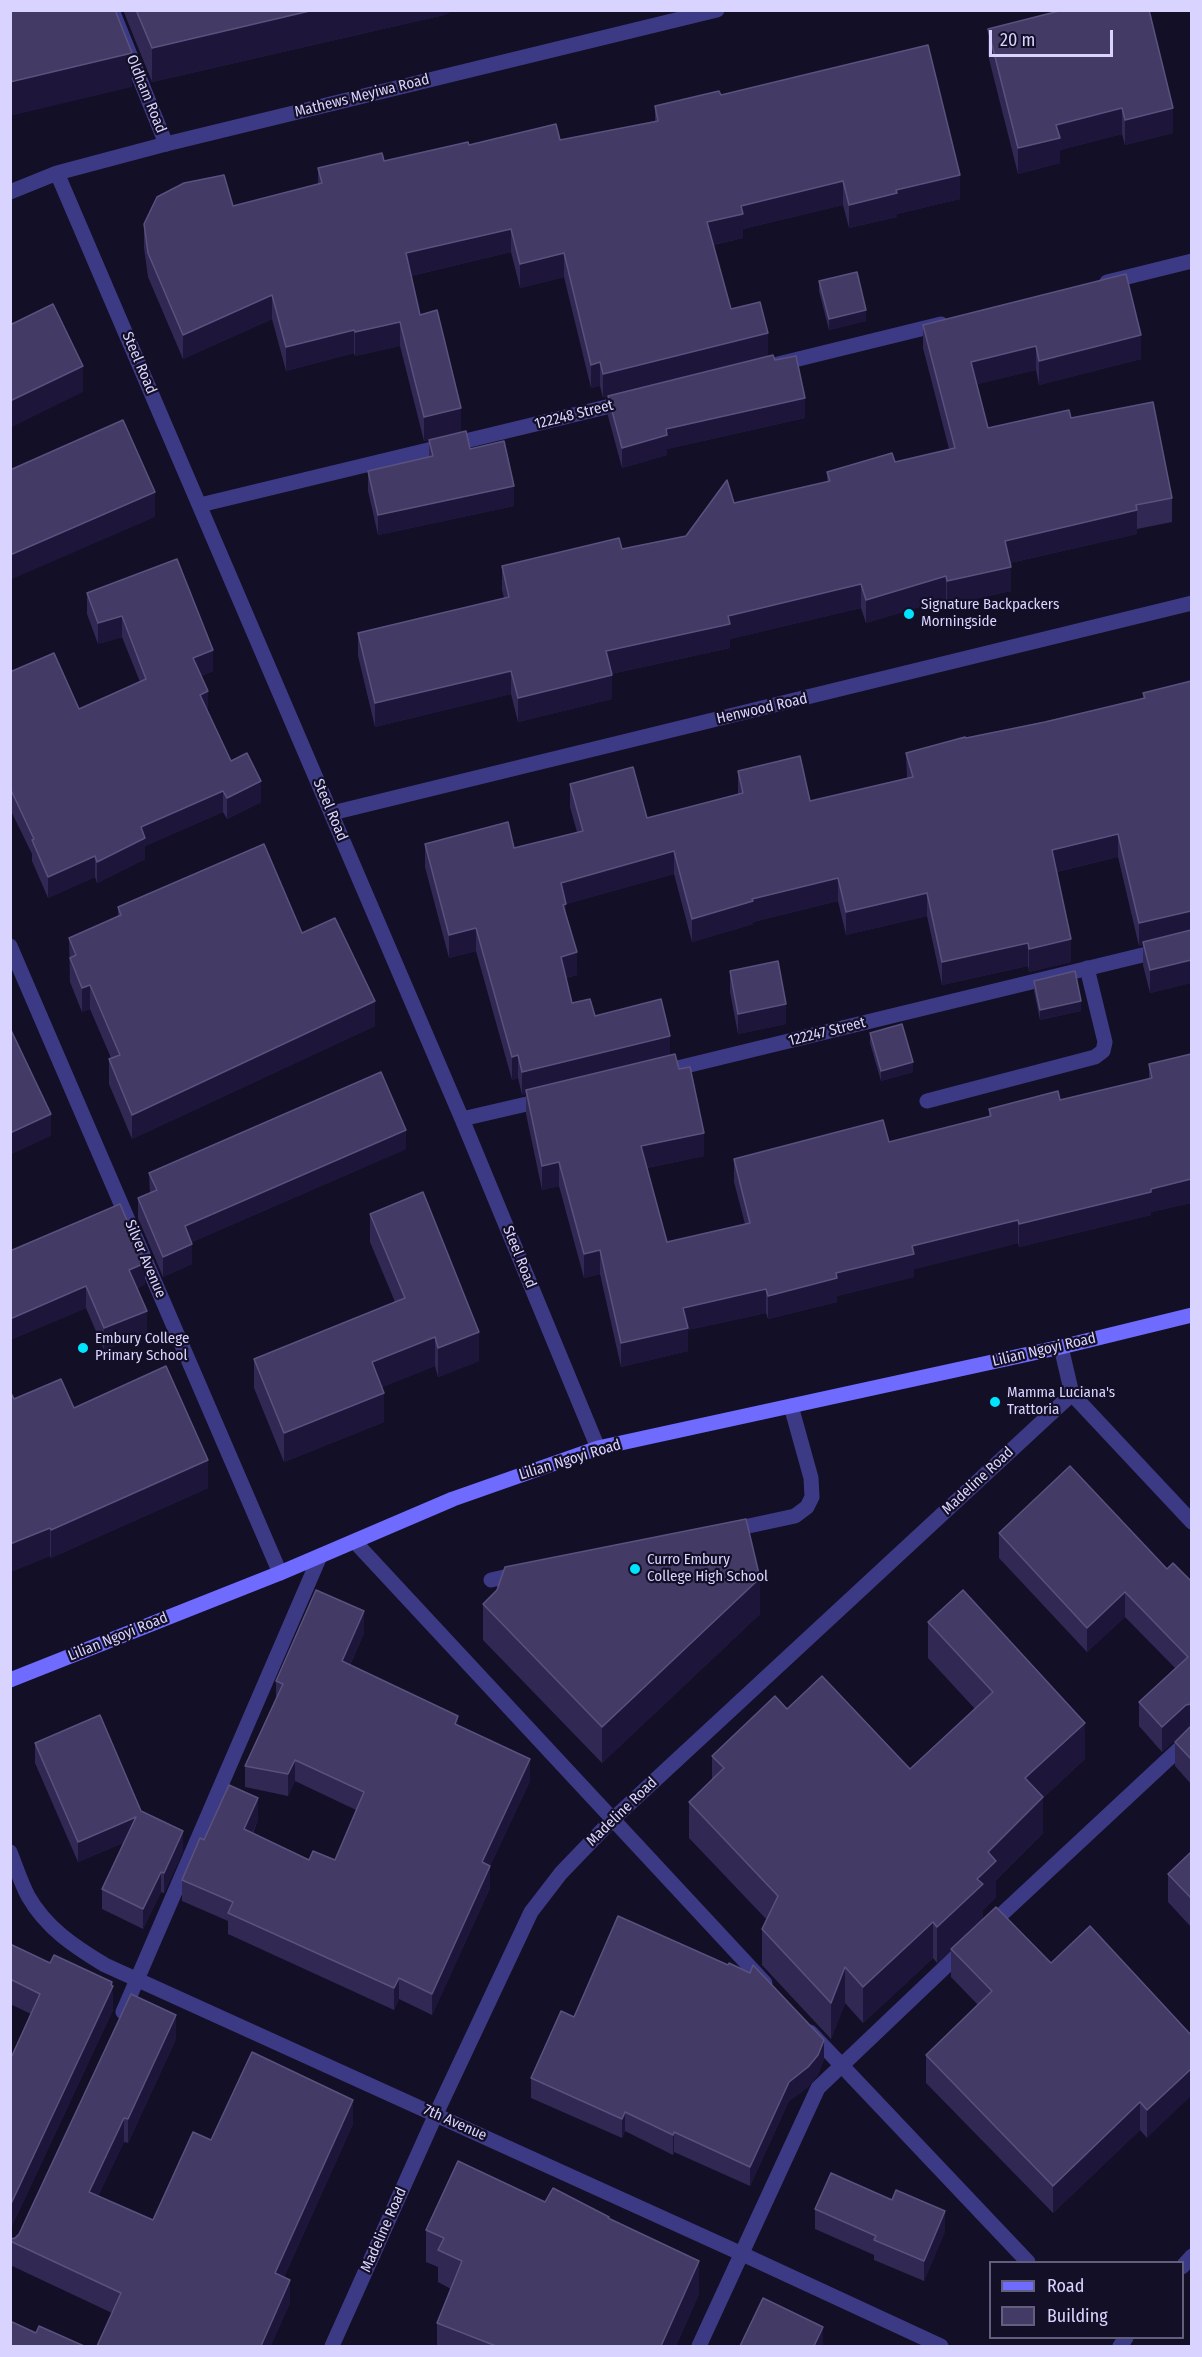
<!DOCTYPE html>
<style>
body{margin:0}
#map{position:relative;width:1202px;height:2357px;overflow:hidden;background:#130f26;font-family:"Fira Sans Condensed",sans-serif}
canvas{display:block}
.frame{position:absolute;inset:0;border:12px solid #d9d4ff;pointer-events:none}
.legend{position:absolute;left:989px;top:2261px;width:195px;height:78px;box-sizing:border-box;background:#130f26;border:2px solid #625e7d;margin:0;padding:8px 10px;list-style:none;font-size:18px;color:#d9d4ff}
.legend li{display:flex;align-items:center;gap:12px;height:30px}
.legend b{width:30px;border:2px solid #625e7d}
.scale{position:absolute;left:989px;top:30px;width:124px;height:27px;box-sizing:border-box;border:3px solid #d9d4ff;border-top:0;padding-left:8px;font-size:18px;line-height:21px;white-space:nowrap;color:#d9d4ff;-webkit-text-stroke:4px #130f26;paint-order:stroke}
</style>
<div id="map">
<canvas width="1202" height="2357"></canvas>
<div class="frame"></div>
<ul class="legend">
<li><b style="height:8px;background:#6f6bff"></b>Road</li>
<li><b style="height:16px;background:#433a66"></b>Building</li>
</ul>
<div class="scale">20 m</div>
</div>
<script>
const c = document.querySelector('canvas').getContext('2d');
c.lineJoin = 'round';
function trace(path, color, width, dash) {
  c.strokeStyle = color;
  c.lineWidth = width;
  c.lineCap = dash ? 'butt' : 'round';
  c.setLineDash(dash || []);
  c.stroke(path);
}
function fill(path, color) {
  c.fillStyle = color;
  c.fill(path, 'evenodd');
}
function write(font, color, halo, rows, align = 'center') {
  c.font = font + ' "Fira Sans Condensed",sans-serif';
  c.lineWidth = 4.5;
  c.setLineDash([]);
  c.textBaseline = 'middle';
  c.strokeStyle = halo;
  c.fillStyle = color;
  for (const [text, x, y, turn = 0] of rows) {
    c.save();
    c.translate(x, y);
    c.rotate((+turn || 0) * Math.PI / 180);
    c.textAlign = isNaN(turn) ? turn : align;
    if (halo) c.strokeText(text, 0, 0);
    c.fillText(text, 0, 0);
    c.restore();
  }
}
const lane = new Path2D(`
 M112,10L166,144
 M927,1101L1095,1057L1103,1051L1105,1042L1087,968
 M730,1530L795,1516L807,1507L812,1497L811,1478L791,1406
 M491,1580L522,1573
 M988,1927L1192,1737
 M123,2012L320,1556
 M699,2346L818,2088L964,1949`);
const street = new Path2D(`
 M57,173L462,1119L598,1448
 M10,192L57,173L166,144L717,10
 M1107,282L1192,261
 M778,364L941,324
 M200,505L627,402
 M332,813L1192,603
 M10,946L280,1573
 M661,1072L1192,943
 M462,1119L544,1100
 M1061,1347L1072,1394L1192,1522
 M355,1542L765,1983
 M10,1852C16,1867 21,1883 28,1896C46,1928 75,1947 105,1965L740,2253L941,2346
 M810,2032L1028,2262
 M1182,2267L1192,2256
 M332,2346L436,2114L531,1912L561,1873L612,1820L1072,1394
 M1120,2346L1126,2338`);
const secondary = new Path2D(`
 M10,1680L280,1573L453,1499L598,1448L1061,1347L1192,1315`);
const wall = new Path2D(`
 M123,10H454L444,15L152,82Z
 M988,29L1173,133L1125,145L1122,134L1060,150V163L1018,174L988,55Z
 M721,95L960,199L897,214V217L849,228L843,205L743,229V238L713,245L603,398L600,386L591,388L564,277L520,288L511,252L411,276L420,315L461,432L424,441L400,346L355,356L354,353L286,371L272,319L183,359L148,277L144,248V224L233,206L318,184V168L384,161L469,145L560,140L655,122V106Z
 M819,281L866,321L829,330L819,291Z
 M923,325L1141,359L1039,385L1036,370L977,384L988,428L1071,418L1172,498V522L1137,529V534L1010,563L1011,591L947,605L946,599L866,623L861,608L730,639V648L611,674L612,699L518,722L511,694L375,727L358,656V633L504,598L502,590V566L622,549L686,536L734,503L827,482V472L895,462L949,449L923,348Z
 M775,360L805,418L667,449V455L622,468L608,416V396Z
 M429,440L470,449L514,506L378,535L368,491V471L429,457Z
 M87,593L213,671L201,676L208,712L231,761L261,802L227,819L223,812L145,846V859L97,883L95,877L48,898L32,861V854L10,809V672L79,709L140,682L122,637L98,644L87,614Z
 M1191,681V983L1150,993L1143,965V945L1139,946L1118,857L1057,872L1071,962L1029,972L1028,966L942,985L927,916L846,935L838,901L753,922V924L692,942L674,874L566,904V915L577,975L566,978L572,1003L595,1016L670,1055L704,1156L647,1168L667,1242L745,1224L734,1182V1159L889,1142L989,1116V1109L1060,1100L1149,1079V1064L1191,1054V1203L1151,1212V1215L1019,1247L1018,1243L914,1269V1277L837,1296V1302L768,1319L766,1313L688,1330V1351L621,1367L600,1274L584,1278L559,1186L542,1190L526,1114V1094L522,1095L518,1078L512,1080L476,951L449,958L425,867V844L514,848L577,832L570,807V784L647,818L738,794V771L810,801L907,778L906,753L1143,699V693Z
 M118,907L302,933L375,1026L132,1139L109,1084V1059L111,1058L90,1009L82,1012L70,982L69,938L118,917Z
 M730,971L786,1024L738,1034L730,992Z
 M1034,981L1081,1011L1040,1020L1034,991Z
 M870,1033L913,1072L881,1081L870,1043Z
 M406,1149L192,1242V1264L163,1277L138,1218V1198L150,1193L149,1173Z
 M370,1214L479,1361L438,1377L435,1366L382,1387L384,1422L284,1462L254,1388V1359L395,1302L370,1242Z
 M10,1251L145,1284L137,1288L147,1332L104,1350L86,1308L10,1340Z
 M10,1391L14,1399L74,1408L208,1488L51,1558L50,1556L10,1572Z
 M999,1533L1167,1569L1191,1581V1784L1175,1766V1742L1189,1729L1186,1730L1162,1752L1139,1726V1702L1175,1668L1125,1617L1087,1652L999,1558Z
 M483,1604L760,1614L602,1763L483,1640Z
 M928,1622L1085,1759L1043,1798V1833L996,1880V1897L983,1910V1919L1051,1963L1191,2035L1147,2138L1140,2130L1053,2213L926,2083V2055L978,2005L951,1977V1950L937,1963L933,1958L863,2023L845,2003L831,2039L762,1965V1929L767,1920L689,1838V1802L712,1780V1756L787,1709L910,1769L975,1709L928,1658Z
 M364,1633L350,1665L458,1725L530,1781L490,1866V1888L432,2015L399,1999L394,2010L228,1934V1921L182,1901V1880L204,1840L258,1820L253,1833L309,1860H335L356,1810L295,1781L288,1796L245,1787V1766L276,1699V1681Z
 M35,1743L141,1811L183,1851L164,1893L161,1892L143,1929L102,1909V1889L125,1842L78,1862L35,1763Z
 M1191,1852V1927L1168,1902V1874Z
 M10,1944L50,1963L112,1986L113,2010L10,2230V2060L31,2014L10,2004Z
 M574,2017L824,2059L818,2075L808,2087L789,2101L750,2186L674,2152L673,2155L625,2131L622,2138L531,2098V2078Z
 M176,2039L128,2143L124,2142L98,2196L153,2220L211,2140L353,2124L284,2277L290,2304L112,2313L10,2265V2239L15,2238Z
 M545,2202L609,2219L699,2294L676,2346H437V2323L451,2289L438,2282V2267L426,2262V2230Z
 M815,2209L945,2231L924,2281L874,2260V2255L815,2229Z`);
const shadedWall = new Path2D(`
 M314,10H454L444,15L152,82V48Z
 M132,53V87L10,116V82Z
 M1122,108V134L1060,150V163L1018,174V148L1056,125Z
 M1173,108V133L1125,145V120Z
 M960,175V199L897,214V217L849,228V205L896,190Z
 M843,181V205L743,229V238L707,246V222L741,206Z
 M511,229V252L406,277V253Z
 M564,253V277L520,288V264Z
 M272,295V319L183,359V335Z
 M866,310V321L829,330V319Z
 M400,322V346L355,356V332Z
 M354,330V353L286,371V347Z
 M768,333V356L603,398V374Z
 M1141,335V359L1039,385V361Z
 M1036,346V370L971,386V362Z
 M600,362V386L591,388V365Z
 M83,366V392L10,428V401Z
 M805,398V418L667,449V455L622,468V448L666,429Z
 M461,408V432L424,441V417Z
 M514,486V506L378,535V515Z
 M155,492V517L10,580V555Z
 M1137,510V534L1005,564V541Z
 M1011,567V591L947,605V581Z
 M946,576V599L866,623V600Z
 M861,584V608L730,639V648L606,675V651L728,616Z
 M122,616V637L98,644V623Z
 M213,650V671L193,679V658Z
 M511,671V694L375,727V703Z
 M612,675V699L518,722V698Z
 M208,691V712L200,695Z
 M261,781V802L227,819V798Z
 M223,791V812L145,846V859L97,883V862L141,827Z
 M1118,834V857L1052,873V850Z
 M674,851V874L566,904V927L561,883Z
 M95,856V877L48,898V877Z
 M838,878V901L753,922V924L692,942V919L752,899Z
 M927,893V916L846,935V912Z
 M1190,911V933L1143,942V945L1139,946V923Z
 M476,928V951L449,958V935Z
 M1071,939V962L1029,972V949Z
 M1028,943V966L942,985V962Z
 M577,952V975L561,979V957Z
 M1191,960V983L1150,993V970Z
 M90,985V1009L82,1012V988Z
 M375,1001V1026L132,1139V1115Z
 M1081,1001V1011L1040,1020V1010Z
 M786,1004V1024L738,1034V1014Z
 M670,1036V1059L526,1090V1094L522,1095V1072Z
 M518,1055V1078L512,1080V1057Z
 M913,1062V1072L881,1081V1071Z
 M51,1114V1136L10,1155V1133Z
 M406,1130V1149L185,1245V1226Z
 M704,1133V1156L641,1169V1146Z
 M559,1162V1186L542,1190V1166Z
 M1191,1179V1203L1151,1212V1215L1019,1247V1224L1151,1189Z
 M1018,1220V1243L914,1269V1277L837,1296V1302L768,1319V1296L836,1273L912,1246Z
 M192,1244V1264L163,1277V1257Z
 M600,1250V1274L584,1278V1254Z
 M145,1263V1284L129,1291V1270Z
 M86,1286V1308L10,1340V1319Z
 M766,1289V1313L688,1330V1351L621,1367V1343L683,1308Z
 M147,1311V1332L104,1350V1328Z
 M479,1332V1361L438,1377V1348Z
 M435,1337V1366L372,1391V1362Z
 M384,1393V1422L284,1462V1433Z
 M208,1460V1488L51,1558V1530Z
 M50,1528V1556L10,1572V1544Z
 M760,1578V1614L602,1763V1727Z
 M1125,1592V1617L1087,1652V1628Z
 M364,1611V1633L342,1682V1661Z
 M1191,1704V1728L1186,1730L1162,1752V1727L1186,1705Z
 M458,1716V1738L455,1724Z
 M1085,1723V1759L1043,1798V1833L996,1880V1897L983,1910V1920L937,1963V1927L977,1879L988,1852L1025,1778Z
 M530,1759V1781L482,1884V1862Z
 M295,1760V1781L288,1796V1774Z
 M258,1798V1820L244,1851V1829Z
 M136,1817V1837L78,1862V1842Z
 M183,1831V1851L164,1893V1873Z
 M490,1866V1888L432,2015V1994Z
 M161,1872V1892L143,1929V1909Z
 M933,1922V1958L863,2023V1987Z
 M845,1967V2003L831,2039V2003Z
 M399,1978V1999L394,2010V1988Z
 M112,1982L113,2010L10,2230V2206Z
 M176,2015V2039L128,2143V2119Z
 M824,2040V2059L818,2075L808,2087L789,2101L750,2186V2167L789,2082Z
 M1191,2069V2096L1147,2138V2110Z
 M353,2100V2124L275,2297V2273Z
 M1140,2102V2130L1053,2213V2186Z
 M625,2112V2131L622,2138V2119Z
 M124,2118V2142L89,2216V2192Z
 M674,2132V2152L673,2155V2135Z
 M945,2211V2231L924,2281V2261Z
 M699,2261V2294L676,2346H661Z
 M290,2280V2304L271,2346H261Z
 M823,2327V2346H814Z`);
const building = new Path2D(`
 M10,10H115L132,53L10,82Z
 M136,10H314L152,48Z
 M1063,10H1149L1173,108L1125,120L1122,108L1056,125L1060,138L1018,148L988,29Z
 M928,45L960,175L896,190L897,193L849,205L843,181L741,206L743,214L707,222L731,309L760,302L768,333L603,374L600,362L591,365L564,253L520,264L511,229L406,253L420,315L437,310L461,408L424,417L400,322L355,332L354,330L286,347L272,295L183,335L148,253L144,224L157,197L184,183L224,175L233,206L322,183L318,168L382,153L384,161L468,142L469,145L556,124L560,140L658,121L655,106L719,91L721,95Z
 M857,272L866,310L829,319L819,281Z
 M1126,274L1141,335L1039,361L1036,346L971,362L988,428L1069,410L1071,418L1153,402L1172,498L1136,505L1137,510L1005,541L1011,567L947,581L946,576L866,600L861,584L728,616L730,624L606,651L612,675L518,698L511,671L375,703L358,633L509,597L502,566L619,538L622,549L686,536L727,480L734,503L830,481L827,472L892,453L895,462L955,448L923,325Z
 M53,304L83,366L10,401V325Z
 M773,355L775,360L796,356L805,398L666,429L667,435L622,448L608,396Z
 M123,420L155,492L10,555V470Z
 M466,431L470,449L504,441L514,486L378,515L368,471L433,456L429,440Z
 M177,559L213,650L193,658L208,691L200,695L231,761L247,753L261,781L227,798L223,791L141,827L145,838L97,862L95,856L48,877L32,840L34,839L10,788V672L54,653L79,709L146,679L122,616L98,623L87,593Z
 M1191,681V911L1139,923L1118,834L1052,850L1071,939L1029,949L1028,943L942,962L927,893L846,912L838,878L752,899L753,901L692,919L674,851L561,883L566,904L563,905L577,952L561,957L572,1003L590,999L595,1016L661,999L670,1036L522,1072L518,1055L512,1057L476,928L449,935L425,844L508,822L514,848L583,831L570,784L633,767L647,818L743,793L738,771L800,756L810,801L913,777L906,753L965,737L966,738L1045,722L1145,698L1143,693Z
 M264,844L302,933L335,918L375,1001L132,1115L109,1059L120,1055L90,985L82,988L70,958L76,955L69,938L121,915L118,907Z
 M1191,930V960L1150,970L1143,942Z
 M778,961L786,1004L738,1014L730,971Z
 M1075,971L1081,1001L1040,1010L1034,981Z
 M902,1024L913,1062L881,1071L870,1033Z
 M10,1028L51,1114L10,1133Z
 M675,1054L679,1069L690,1067L704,1133L641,1146L667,1242L750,1223L734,1159L883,1120L889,1142L991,1116L989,1109L1058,1091L1060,1100L1152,1078L1149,1064L1191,1054V1179L1151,1189V1192L1019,1224L1018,1220L912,1246L914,1254L836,1273L837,1278L768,1296L766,1289L683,1308L688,1328L621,1343L600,1250L584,1254L559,1162L542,1166L526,1090Z
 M381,1072L406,1130L185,1226L192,1244L163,1257L138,1198L157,1190L149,1173Z
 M423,1192L479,1332L438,1348L435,1337L372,1362L384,1393L284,1433L254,1359L405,1298L370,1214Z
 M120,1204L145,1263L129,1270L147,1311L104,1328L86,1286L10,1319V1251Z
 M166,1366L208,1460L51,1530L50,1528L10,1544V1391L14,1399L61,1379L74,1408Z
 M1070,1466L1167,1569L1173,1563L1191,1581V1704L1186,1705L1162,1727L1139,1702L1188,1657L1125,1592L1087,1628L999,1533Z
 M746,1519L760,1578L602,1727L483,1604L497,1590L505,1567Z
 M316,1590L364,1611L342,1661L458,1716L455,1724L530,1759L482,1862L490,1866L432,1994L399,1978L394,1988L228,1913L233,1902L182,1880L200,1838L204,1840L229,1785L258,1798L244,1829L309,1860L313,1851L335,1860L364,1792L295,1760L288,1774L245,1766L283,1684L276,1681Z
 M963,1590L1085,1723L1025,1778L1043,1797L988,1852L996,1861L977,1879L983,1884L937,1927L933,1922L863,1987L845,1967L831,2003L762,1929L778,1896L689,1802L724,1768L712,1756L775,1696L787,1709L822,1676L910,1769L993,1692L928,1622Z
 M100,1715L141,1811L183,1831L164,1873L161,1872L143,1909L102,1889L136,1817L78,1842L35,1743Z
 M1191,1726V1759L1175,1742Z
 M1191,1852V1898L1168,1874Z
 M996,1907L1051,1963L1090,1926L1191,2035V2069L1147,2110L1140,2102L1053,2186L926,2055L992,1991L951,1949Z
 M618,1916L728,1965L729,1963L750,1973L753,1965L824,2040L818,2055L808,2067L789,2082L750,2167L674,2132L673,2135L625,2112L622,2119L531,2078L561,2011L574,2017Z
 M10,1944L50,1963L54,1955L112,1982L111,1985L113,1986L10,2206V2060L40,1994L10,1979Z
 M131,1994L176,2015L128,2119L124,2118L89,2192L153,2220L193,2132L211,2140L252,2052L353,2100L275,2273L290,2280L261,2346H97L121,2293L10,2241V2239L15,2238L19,2234Z
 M458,2161L545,2202L553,2188L609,2217L608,2218L699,2261L661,2346H496L437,2323L462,2261L438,2250L444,2238L426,2230Z
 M831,2173L892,2200L896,2190L945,2211L924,2261L874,2240L876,2236L815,2209Z
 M763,2298L823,2327L814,2346H740Z
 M10,2321L36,2333L39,2326L84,2346H10Z`);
const markers = [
 [909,614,6,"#00e5ff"],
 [83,1348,6,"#00e5ff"],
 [995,1402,6,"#00e5ff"],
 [635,1569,6,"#00e5ff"]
];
const streetNames = [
 ["Oldham Road",146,94,68],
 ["Mathews Meyiwa Road",362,96,-14],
 ["Steel Road",139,363,67],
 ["122248 Street",574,415,-14],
 ["Henwood Road",762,709,-13],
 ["Steel Road",330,810,67],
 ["122247 Street",827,1032,-14],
 ["Steel Road",519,1257,68],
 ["Silver Avenue",145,1259,67],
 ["Lilian Ngoyi Road",1044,1350,-13],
 ["Lilian Ngoyi Road",570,1460,-17],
 ["Madeline Road",978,1481,-43],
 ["Lilian Ngoyi Road",118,1637,-22],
 ["Madeline Road",622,1812,-44],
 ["7th Avenue",455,2123,24],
 ["Madeline Road",384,2230,-66]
];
const poiNames = [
 ["Signature Backpackers",921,605],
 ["Morningside",921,622],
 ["Embury College",95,1339],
 ["Primary School",95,1356],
 ["Mamma Luciana's",1007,1393],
 ["Trattoria",1007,1410],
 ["Curro Embury",647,1560],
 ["College High School",647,1577]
];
trace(lane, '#3d3a85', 15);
trace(street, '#3d3a85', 15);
trace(secondary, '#6f6bff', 15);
fill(wall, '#312854');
fill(shadedWall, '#1d163a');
fill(building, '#433a66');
trace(building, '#5a527e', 1.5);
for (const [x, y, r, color] of markers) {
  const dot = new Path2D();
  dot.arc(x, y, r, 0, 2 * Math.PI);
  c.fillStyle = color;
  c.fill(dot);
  trace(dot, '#130f26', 2);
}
write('15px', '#d9d4ff', '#130f26', streetNames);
write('15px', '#d9d4ff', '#130f26', poiNames, 'left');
</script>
